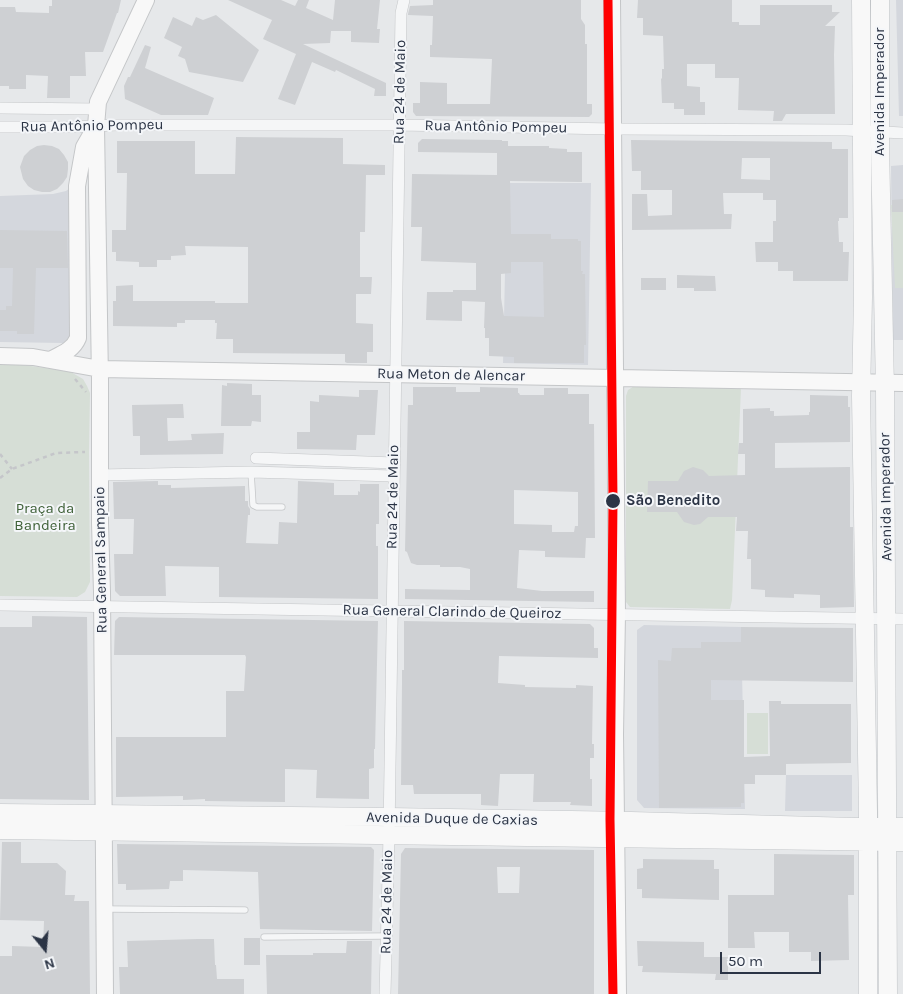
<!DOCTYPE html>
<meta charset="utf-8">
<style>
body{margin:0}
#map{position:relative;width:903px;height:994px;overflow:hidden;background:#e6e8ea;font-family:Karla,sans-serif}
canvas{display:block}
.north{position:absolute;left:20px;top:924px;width:50px;height:50px;-webkit-text-stroke:4px #f4f6f9;paint-order:stroke;rotate:163deg;font-size:14px;font-weight:700;line-height:20px;text-align:center;color:#2b3445}
.north::after{content:'';display:block;margin:auto;width:18px;height:22px;background:#2b3445;clip-path:polygon(50% 0,100% 100%,50% 72%,0 100%)}
.scale{position:absolute;left:720px;top:952px;width:101px;height:22px;box-sizing:border-box;border:2px solid #2b3445;border-top:0;padding-left:6px;font-size:15px;line-height:18px;white-space:nowrap;color:#2b3445;-webkit-text-stroke:4px #f4f6f9;paint-order:stroke}
</style>
<div id="map">
<canvas width="903" height="994"></canvas>
<div class="north">N</div>
<div class="scale">50 m</div>
</div>
<script>
const c = document.querySelector('canvas').getContext('2d');
c.lineJoin = 'round';
function fill(path, color) {
  c.fillStyle = color;
  c.fill(path, 'evenodd');
}
function trace(path, color, width, dash) {
  c.strokeStyle = color;
  c.lineWidth = width;
  c.lineCap = dash ? 'butt' : 'round';
  c.setLineDash(dash || []);
  c.stroke(path);
}
function write(font, color, halo, rows, align = 'center') {
  c.font = font + ' Karla,sans-serif';
  c.lineWidth = 4;
  c.setLineDash([]);
  c.textBaseline = 'middle';
  c.strokeStyle = halo;
  c.fillStyle = color;
  for (const [text, x, y, turn = 0] of rows) {
    c.save();
    c.translate(x, y);
    c.rotate((+turn || 0) * Math.PI / 180);
    c.textAlign = isNaN(turn) ? turn : align;
    if (halo) c.strokeText(text, 0, 0);
    c.fillText(text, 0, 0);
    c.restore();
  }
}
const built = new Path2D(`
 M896,0H903V116H899Z
 M903,165V340H893L891,166Z
 M507,183H591L588,365L503,363Z
 M71,187L69,337L63,343L0,342V196L53,194L66,191Z
 M644,625L741,627L745,809L644,808L637,800V630Z
 M786,775H852V811H785Z`);
const green = new Path2D(`
 M891,205H903V288H895Z
 M0,362L69,371L83,379L87,386L90,393L89,452L90,582L85,592L77,597L0,596Z
 M636,385L741,388L732,600L730,609L630,607L626,602V396L628,390Z
 M747,713H768V754H747Z`);
const building = new Path2D(`
 M52,0H121L118,13H117L103,52H85L86,76H70V98H47L48,76L26,75V89H9V86H0V7H15L16,12L49,13V6H52Z
 M228,0H281L295,6L298,0H309L306,8L333,20L335,0H380L377,29H380L379,43L351,42V31H331L330,43L303,44L386,83V96H374L375,89L336,70L335,72L312,62L295,105L278,99L296,54L263,39L272,20Z
 M433,0H581V19L585,25V44H587V104H592V114L589,117L416,116L413,112V103H420V82L447,83V104H490L492,59L430,57V45H432L433,16L408,15V14L410,6L433,5Z
 M638,0H732V22H739V25H760V5H832V12H840L825,26H835L834,55L835,114H786L782,121H773L774,111L738,110L739,78H715V64H687V86L700,87V102H705V115H684V109H674V103H662L661,78L662,79V69H664L663,36L643,35V18H637Z
 M216,15L259,50L243,82L189,72L185,59L178,56L182,47L164,38L173,17L192,26L196,17L203,20Z
 M145,45L151,47L145,68L214,98L208,115H161L125,99L124,86L128,77H130Z
 M236,137L343,138V164L385,165V175H366L365,232H360V277H372L371,294H356V323L373,324V352H367V363H347L345,362V354L233,353V339H216L217,323H215V320H185V323H177V327L113,326V301H116V286L133,285V301H215V303H248V247L185,246L186,255L171,256V260H157V267H139V262L116,261V252H112V230H126L127,173H117V141H195V174H235Z
 M422,139L502,140V141H508V146H549V148L567,149V152H582V182L510,181L511,234H551V239H578V241H581V271H583L582,274H585L586,345H584V363H514V357L489,356V338H485V328H484L485,302L462,301V321L426,320L427,292H453V290H476V263L421,261L422,227H411L412,174L497,175V153L418,152V143ZM511,262H543L544,317L504,316L501,298V274L511,273Z
 M631,140L832,142V149H848V218H839V221H838L839,242H843V252H849L848,281H793V271H778V262H756L755,242H773V221H776V200H763V193H723L724,214H732L731,229L632,230V194H647L648,216L672,215V190H641V171H632ZM742,158H770V180L741,179Z
 M44,145L52,146L59,149L64,155L68,162V169L67,177L63,183L57,189L50,192H42L34,190L28,186L23,179L20,167L24,156L30,150L37,146Z
 M903,199V212H892V200Z
 M0,230L67,231L68,268H36L34,334H17V331H0V310H6V306H12L13,268H0Z
 M677,275L715,276L716,291H694V288H677Z
 M641,278H666V290H641Z
 M227,383L252,384V395H261V422L252,421L251,426H221L222,385L227,386Z
 M413,387H456V392H480V387L518,388V393H519L520,395H544V388H568V394H589V424H594L595,538H586L585,558L545,557V551L519,550L517,588L542,591H594V602L405,599V589L470,590V569L460,567H440V565H417L411,563L407,552L405,551L408,405H413ZM514,490L578,492V526H575L574,532H552V525L514,524Z
 M359,390H378L375,435H357L356,450L297,449V432H310V401L319,402V395L359,397Z
 M810,395L848,396V407H850V442L775,443V468L850,467V527H853L854,607L820,608V595L794,594V598L765,597V590L751,589V559H747L748,531H736L737,517H708L700,524L694,525L684,522L677,512H647L648,481H678L684,471L693,467L703,470L709,476L745,475V454H738L739,443H743V409L770,408V411H774V416L809,415V412H810Z
 M183,404L184,418H167L168,441L192,440L191,434L224,433L223,454L140,455V436H133L132,405Z
 M158,481V485H171V488L245,486V501H248V506L250,509V515H248L246,543L278,544L279,522L297,523L298,481L334,483V495H358V491L360,492V484H379V524H376V546H378V599L219,597V567L165,566L166,596H120L115,591L114,554H133L134,519H114L113,482Z
 M32,616L87,617L89,800L0,799V627H32Z
 M119,617L378,621L375,749H374V768L369,769V799L316,798L317,770L285,769V802L205,801V799L183,800V796L116,797V737H226V691H244L246,657L245,655H114L115,621Z
 M404,621L590,624L594,628V648H598V658L499,656L498,683L525,685V687L576,688V685L593,686L592,744H594V758H590V779H592V806L570,805L571,802H533L534,774H500L498,806L481,805V794H414L413,785H401L402,683V670H404Z
 M741,627L853,628V682L711,680V700H744V757L770,756L769,701H781V704H851V763L786,764V775H755V784H744V803H741V807L659,808L658,660L671,661L672,648H701V642H741Z
 M2,842H21V863H57L66,871L65,895H75L74,901H89L90,994H0V956H12V946L43,947L44,921L0,920Z
 M117,844L371,847L374,850L372,931L260,929L258,872L183,870V881H170L169,889L126,890V884H118Z
 M405,848L594,850V994H398L401,854ZM497,867H520L519,893H498Z
 M774,854L854,855V895H848L849,960L811,961V952H789V932H754L755,948H728V895H774Z
 M643,859L714,860V869H719V900L642,898V889H637V869L643,868Z
 M244,938H260V965H244Z
 M198,939H214L215,965H216L217,979H244V994H120L119,967H128L127,941Z
 M347,941H372L371,994H267L266,955H313V953H346Z
 M637,941L704,942V957H728V980H715L716,974L642,972L643,966H638Z`);
const path = new Path2D(`
 M75,379L86,392
 M0,454L12,469
 M0,478L12,469L56,453L85,452`);
const lane = new Path2D(`
 M251,472L253,505L257,507H282
 M106,909L245,910
 M264,937L386,936`);
const street = new Path2D(`
 M0,108L98,109
 M0,127H71L116,125H399L614,129L846,130L903,133
 M256,458L395,463
 M99,475L251,472L394,476
 M0,605L903,619
 M385,994L389,835L401,13L404,0`);
const secondary = new Path2D(`
 M612,0L617,614L615,734L618,994
 M0,356L33,357L100,369L903,383
 M50,360C62,354 73,350 78,338L77,186L84,147L96,126
 M105,994L102,592L100,523V380L96,126L98,102L146,0`);
const primary = new Path2D(`
 M861,0L863,297L861,396L868,812V994
 M880,0V146L885,389L888,994
 M0,813L389,817L631,821L855,827H903
 M0,830L903,842`);
const metro1 = new Path2D(`
 M608,0L613,500L610,819L613,994`);
const markers = [
 [613,501,8,"#2b3445"]
];
const streetNames = [
 ["Rua 24 de Maio",400,92,-89],
 ["Avenida Imperador",880,92,-90],
 ["Rua Antônio Pompeu",92,126,-1],
 ["Rua Antônio Pompeu",496,127,1],
 ["Rua Meton de Alencar",451,375,1],
 ["Rua 24 de Maio",393,497,-89],
 ["Avenida Imperador",886,497,-91],
 ["Rua General Sampaio",101,560,-91],
 ["Rua General Clarindo de Queiroz",452,612,1],
 ["Avenida Duque de Caxias",452,819,1],
 ["Rua 24 de Maio",387,902,-89]
];
const stopNames = [
 ["São Benedito",626,501]
];
const parkNames = [
 ["Praça da",45,509],
 ["Bandeira",45,526]
];
fill(built, '#d4d7dd');
fill(green, '#d6ded6');
fill(building, '#ced0d3');
trace(lane, '#c4c6c8', 7);
trace(street, '#c4c6c8', 12);
trace(secondary, '#c4c6c8', 18);
trace(primary, '#c2c5c8', 19);
trace(path, '#c5c6ca', 2.5, [4, 4]);
trace(lane, '#f5f6f7', 5.5);
trace(street, '#f5f6f7', 11);
trace(secondary, '#f8f8f8', 16);
trace(primary, '#f8f8f8', 18);
trace(metro1, '#f00', 9);
for (const [x, y, r, color] of markers) {
  const dot = new Path2D();
  dot.arc(x, y, r, 0, 2 * Math.PI);
  c.fillStyle = color;
  c.fill(dot);
  trace(dot, '#f4f6f9', 2);
}
write('15px', '#2b3445', '#f4f6f9', streetNames);
write('bold 15px', '#2b3445', '#f4f6f9', stopNames, 'left');
write('15px', '#3f6138', '#f4f6f9', parkNames);
</script>
